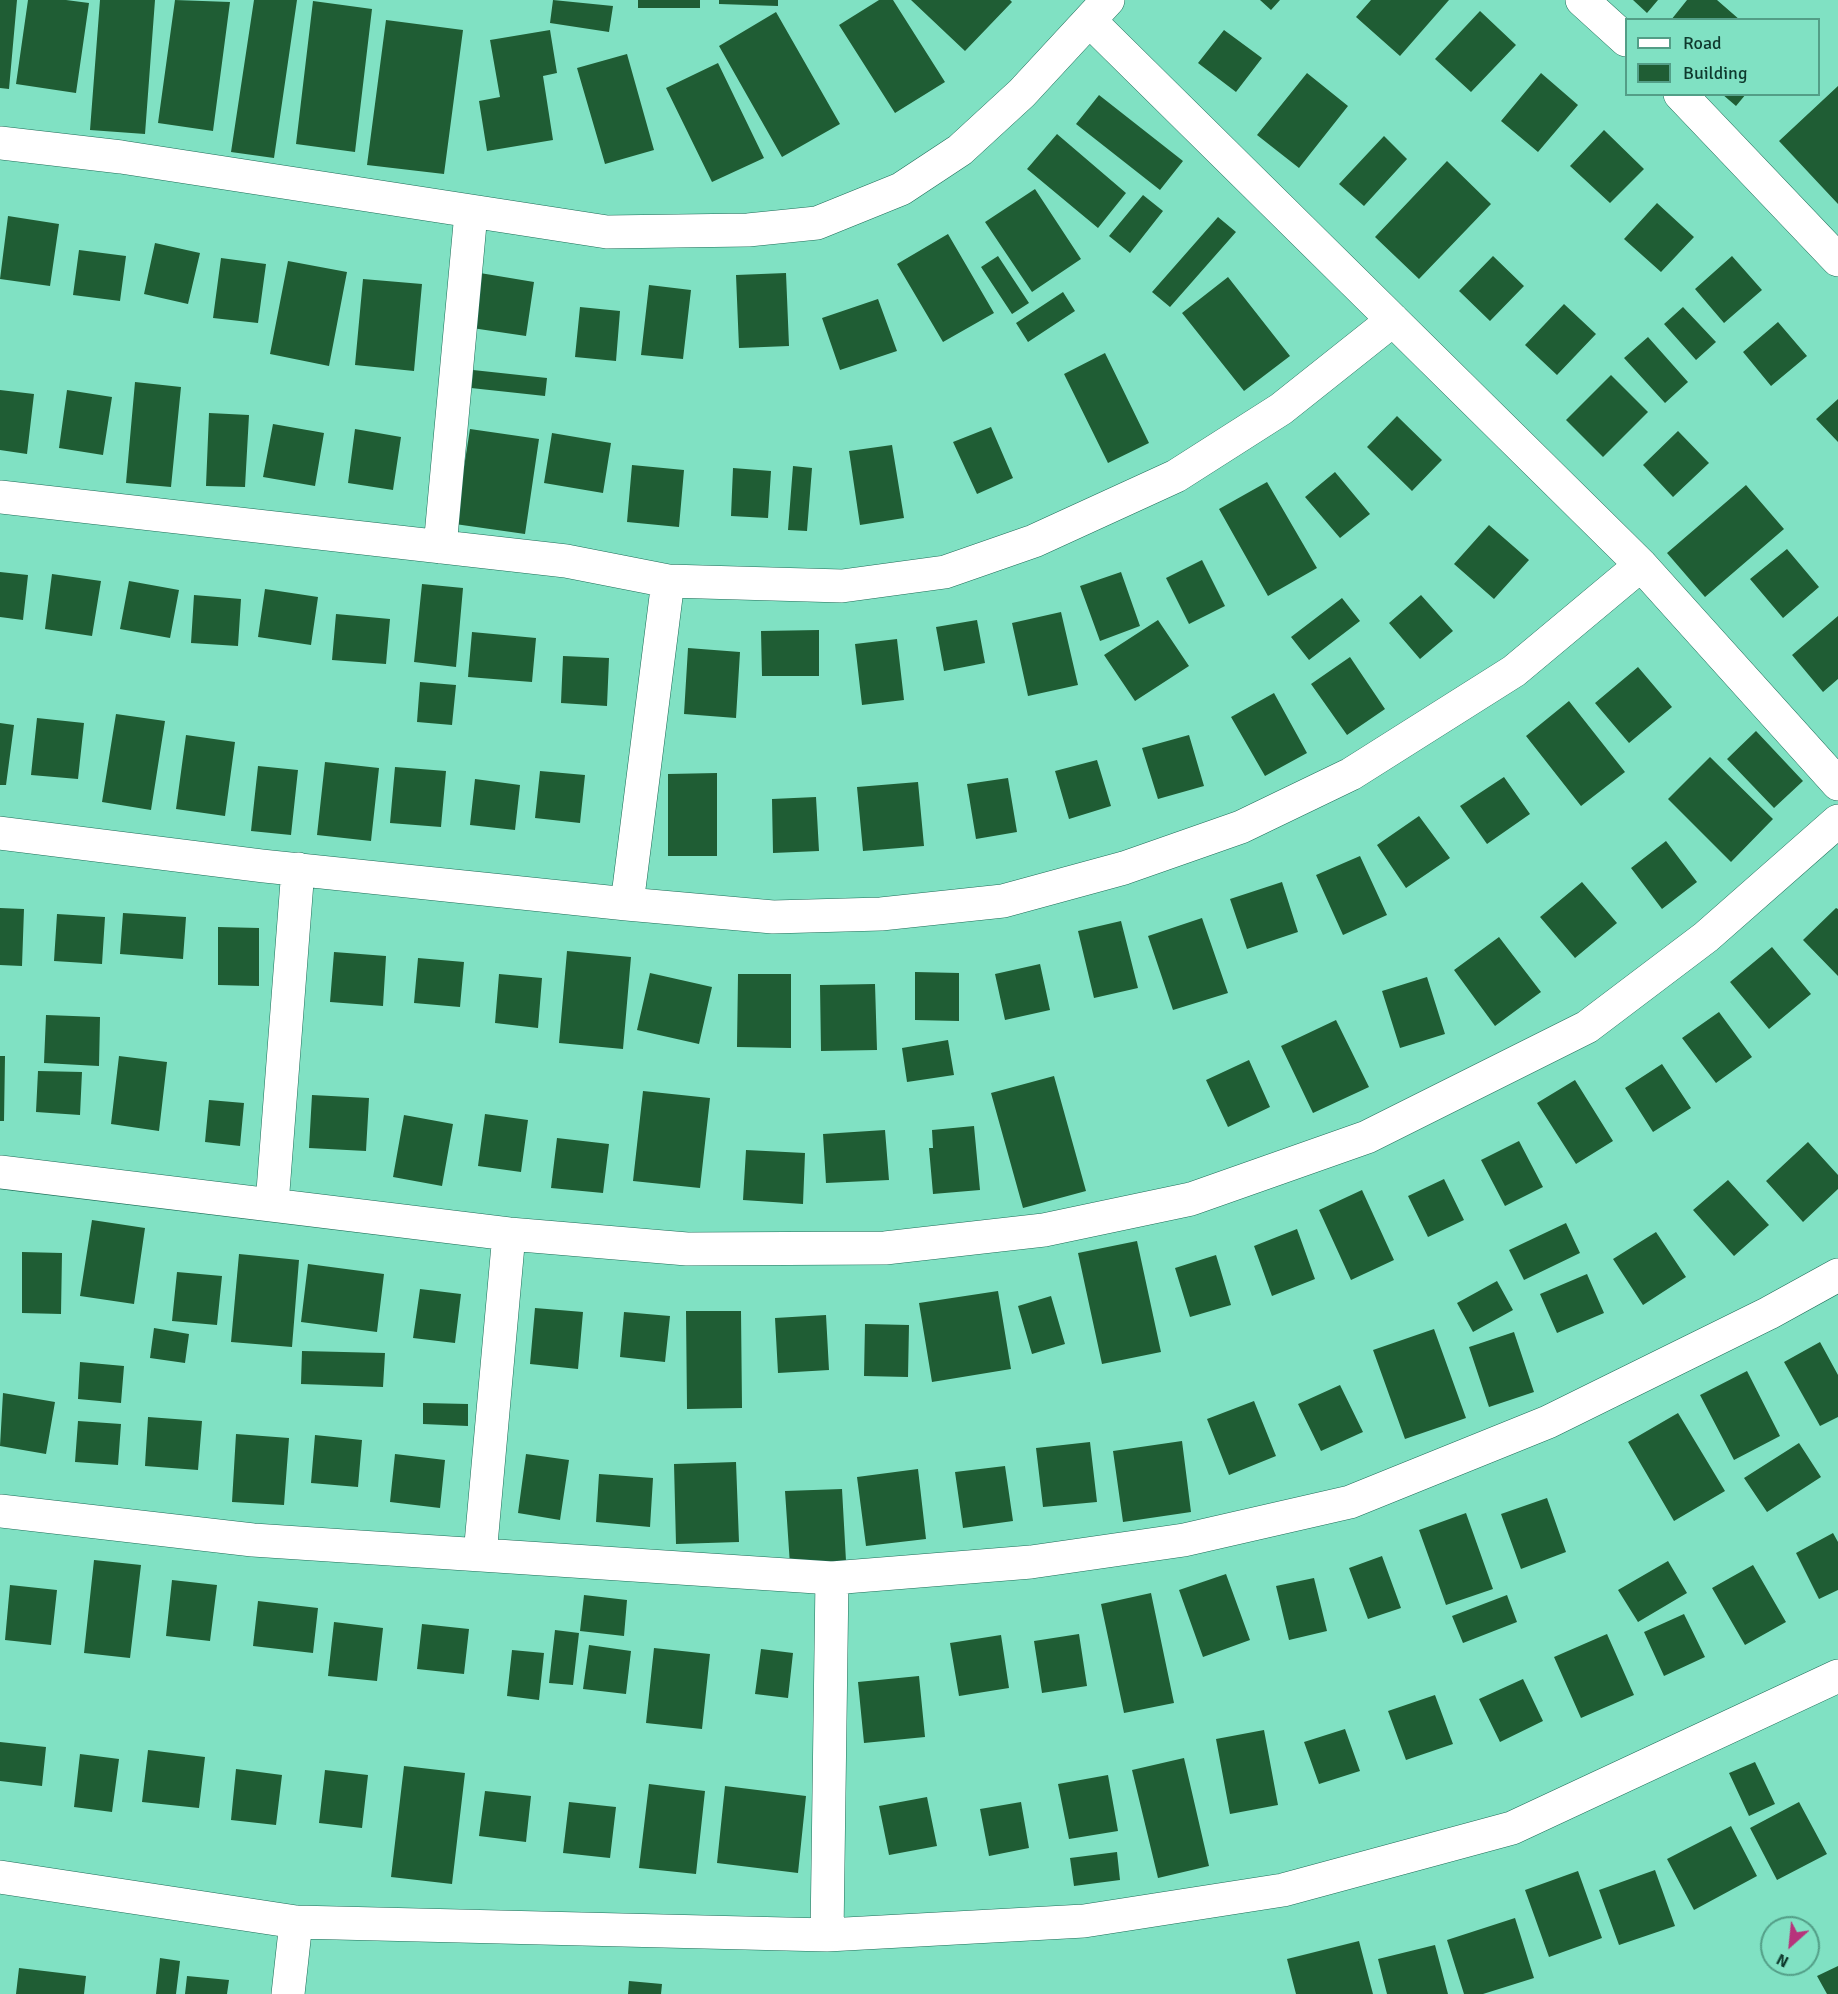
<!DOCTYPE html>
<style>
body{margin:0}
#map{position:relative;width:1838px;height:1994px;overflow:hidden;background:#80e1c3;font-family:Signika,sans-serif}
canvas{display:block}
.legend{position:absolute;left:1625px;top:18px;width:195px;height:78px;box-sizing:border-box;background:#80e1c3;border:2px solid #539e87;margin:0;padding:8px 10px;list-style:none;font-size:18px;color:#0f3a2e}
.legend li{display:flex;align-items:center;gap:12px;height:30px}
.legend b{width:30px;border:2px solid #539e87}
.north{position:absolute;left:1760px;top:1916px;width:60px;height:60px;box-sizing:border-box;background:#80e1c3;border:2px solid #539e87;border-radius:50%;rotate:207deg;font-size:16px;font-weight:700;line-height:24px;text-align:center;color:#0f3a2e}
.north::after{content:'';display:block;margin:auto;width:21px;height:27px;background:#b7337b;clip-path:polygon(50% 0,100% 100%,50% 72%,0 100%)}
</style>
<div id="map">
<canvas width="1838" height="1994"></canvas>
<ul class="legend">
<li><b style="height:8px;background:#fff"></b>Road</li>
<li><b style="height:16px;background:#1f5d34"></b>Building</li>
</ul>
<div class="north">N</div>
</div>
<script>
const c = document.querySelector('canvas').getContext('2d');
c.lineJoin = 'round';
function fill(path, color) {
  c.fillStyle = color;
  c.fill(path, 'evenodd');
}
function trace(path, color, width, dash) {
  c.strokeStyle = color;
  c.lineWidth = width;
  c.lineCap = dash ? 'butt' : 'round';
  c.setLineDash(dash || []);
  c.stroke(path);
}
const building = new Path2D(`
 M0,0H17L9,89L0,88Z
 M28,0H66L89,3L76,93L16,84Z
 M100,0H155L145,134L90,130Z
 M175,0L230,2L213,131L158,123Z
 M254,0H297L274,158L231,152Z
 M553,0L613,6L609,32L550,23Z
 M638,0H700V8H638Z
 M719,0H778V6L719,4Z
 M879,0H893L945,82L895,113L839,25Z
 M911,0H1010L1012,2L965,51Z
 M1260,0H1280L1271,10Z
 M1371,0H1449L1400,56L1356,17Z
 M1633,0H1658L1647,13Z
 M1687,0H1717L1740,20H1671Z
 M313,1L372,9L355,152L296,144Z
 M1480,11L1516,45L1471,92L1435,59Z
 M776,12L840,124L782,157L719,46Z
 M386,20L463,30L444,174L367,165Z
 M550,30L557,73L543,76L553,140L487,151L479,101L500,97L490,40Z
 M1224,30L1262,58L1236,92L1198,63Z
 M627,54L654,150L605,164L577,68Z
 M718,63L764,158L712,182L666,88Z
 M1307,73L1348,106L1299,168L1257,135Z
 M1541,73L1578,105L1538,152L1501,121Z
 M1838,86V204L1779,141Z
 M1722,94H1746L1736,106Z
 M1099,95L1183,161L1160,190L1076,124Z
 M1604,130L1644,169L1610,203L1570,166Z
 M1057,134L1126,193L1098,228L1027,169Z
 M1384,136L1407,159L1364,206L1339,184Z
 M1447,161L1491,204L1419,279L1375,237Z
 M1035,189L1081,259L1032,292L985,222Z
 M1143,195L1163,211L1130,253L1109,236Z
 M1657,203L1694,237L1661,272L1624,239Z
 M8,216L59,224L50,286L0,279Z
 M1218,217L1236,232L1170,307L1152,292Z
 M948,234L994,313L943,342L897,264Z
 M155,243L200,253L188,304L144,294Z
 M79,250L126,256L120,301L73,295Z
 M998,256L1029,303L1012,314L981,267Z
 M1493,256L1524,286L1490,321L1459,291Z
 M1732,256L1762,290L1724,323L1695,289Z
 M221,258L266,264L258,323L213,318Z
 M288,261L347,272L329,366L270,354Z
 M480,273L534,282L526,336L472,328Z
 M786,273L789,346L739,348L736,275Z
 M1228,277L1290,356L1244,391L1182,313Z
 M363,279L422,284L414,371L355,365Z
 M649,285L691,290L683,359L641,355Z
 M1063,292L1075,311L1028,342L1016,323Z
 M878,299L897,351L840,370L822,318Z
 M1564,304L1596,334L1557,375L1525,345Z
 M580,307L620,311L616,361L575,357Z
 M1683,307L1716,342L1696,360L1664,324Z
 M1778,322L1807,356L1771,386L1743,352Z
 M1648,337L1688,382L1665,403L1624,358Z
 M1105,353L1149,443L1108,463L1064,374Z
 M473,370L547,378L545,396L471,388Z
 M1611,375L1648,412L1603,457L1566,420Z
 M135,382L181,387L171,487L126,483Z
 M0,390L34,394L27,454L0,450Z
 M67,390L112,397L103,455L59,448Z
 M1838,399V442L1816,419Z
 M209,413L249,415L245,487L206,486Z
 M1397,416L1442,460L1412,491L1367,447Z
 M273,424L324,433L315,486L263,477Z
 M991,427L1013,478L977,494L953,442Z
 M355,429L401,437L393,490L348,483Z
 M470,429L539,439L525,534L455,524Z
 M1678,431L1709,463L1673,497L1643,465Z
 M552,433L611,443L603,493L544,483Z
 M892,445L904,518L860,525L849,451Z
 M632,465L684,470L679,527L627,522Z
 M793,466L812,468L807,531L788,530Z
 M733,468L771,471L768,518L731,516Z
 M1335,472L1370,514L1340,538L1305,497Z
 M1267,482L1317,568L1268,596L1219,509Z
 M1746,485L1784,529L1705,597L1667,553Z
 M1489,525L1529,560L1494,599L1454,564Z
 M1787,549L1819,587L1783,618L1750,579Z
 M1202,560L1225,606L1189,624L1166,578Z
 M0,572L28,575L23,620L0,617Z
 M1121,572L1140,626L1100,641L1080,586Z
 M52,574L101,581L92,636L45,629Z
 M129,581L179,590L170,638L120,629Z
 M422,584L463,588L456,667L414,662Z
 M265,589L318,597L311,645L258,637Z
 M194,595L241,599L238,646L191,643Z
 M1421,595L1453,631L1420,659L1389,623Z
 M1342,598L1360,621L1309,660L1291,637Z
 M1061,612L1078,685L1028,696L1012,623Z
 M336,614L390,619L386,664L332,660Z
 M1838,616V679L1823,692L1792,655Z
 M977,620L985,663L944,671L936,627Z
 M1158,620L1189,666L1135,701L1104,655Z
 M819,630V676H762L761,631Z
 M472,632L536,638L532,682L468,677Z
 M897,639L904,700L862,705L855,644Z
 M688,648L740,652L736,718L684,714Z
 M563,656L609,658L607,706L561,703Z
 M1350,657L1385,709L1347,735L1311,684Z
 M1638,667L1672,707L1629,743L1595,703Z
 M420,682L456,685L452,725L417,722Z
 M1274,693L1307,753L1265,776L1231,717Z
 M1569,701L1625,772L1581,806L1526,736Z
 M116,714L165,721L151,810L102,802Z
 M37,718L84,723L78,779L31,775Z
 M0,723L14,725L6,785H0Z
 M1756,731L1803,781L1774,808L1727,759Z
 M186,735L235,742L225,816L176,809Z
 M1189,735L1204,786L1158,799L1142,748Z
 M1710,757L1773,819L1731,862L1668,799Z
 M1097,760L1111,806L1069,819L1055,771Z
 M325,762L379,768L371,841L317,835Z
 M258,766L298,770L291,835L251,831Z
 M395,767L446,771L441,827L390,823Z
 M540,771L585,775L580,823L535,818Z
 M717,773V856H668V774Z
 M1504,777L1530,814L1487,844L1460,806Z
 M1008,778L1017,832L976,839L967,784Z
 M475,779L520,785L515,830L470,825Z
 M918,782L924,846L863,851L857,787Z
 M816,797L819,851L773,853L772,799Z
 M1419,816L1450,858L1406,888L1377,845Z
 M1666,841L1697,882L1662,909L1631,868Z
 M1360,856L1387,915L1343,935L1316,875Z
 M1282,882L1298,932L1247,949L1230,899Z
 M1582,882L1617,923L1575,958L1540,917Z
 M0,908L24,909L22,966L0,965Z
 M1836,908L1838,909V976L1803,940Z
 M123,913L186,917L183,959L120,954Z
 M57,914L105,917L102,964L54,961Z
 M1202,918L1228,993L1173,1010L1148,936Z
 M1121,921L1138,988L1094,998L1078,931Z
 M218,927L259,928V986L218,985Z
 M1499,937L1541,992L1495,1026L1454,970Z
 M1772,947L1811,994L1769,1029L1730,982Z
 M567,951L631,957L623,1049L559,1043Z
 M334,952L386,956L383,1006L330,1002Z
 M418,958L464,962L460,1007L414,1003Z
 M1040,964L1050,1010L1005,1020L995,974Z
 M915,972L959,973V1021L915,1020Z
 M650,973L712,987L699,1044L637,1030Z
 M499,974L542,978L538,1028L495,1023Z
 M738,974H791V1048L737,1047Z
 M1427,977L1445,1034L1400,1048L1382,991Z
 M875,984L877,1050L821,1051L820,985Z
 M1719,1012L1752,1057L1716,1083L1682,1038Z
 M46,1015L100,1017L99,1066L44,1063Z
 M1336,1020L1369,1087L1313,1113L1281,1046Z
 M948,1040L954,1075L907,1082L902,1048Z
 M0,1056H5L4,1121H0Z
 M119,1056L167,1062L159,1131L111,1124Z
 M1249,1060L1270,1107L1228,1127L1206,1080Z
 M1662,1064L1691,1108L1653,1132L1625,1088Z
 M38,1071L82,1072L80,1115L36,1112Z
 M1054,1076L1086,1191L1023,1208L991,1093Z
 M1575,1080L1613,1141L1576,1164L1537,1103Z
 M643,1091L710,1098L700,1188L633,1181Z
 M312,1095L369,1098L366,1151L309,1148Z
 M209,1100L244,1103L240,1146L205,1142Z
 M485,1114L528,1120L521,1172L478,1166Z
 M404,1115L453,1124L442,1186L393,1177Z
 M974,1126L980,1190L933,1194L929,1148H933L932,1130Z
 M885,1130L889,1180L826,1183L823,1134Z
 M557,1138L609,1144L603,1193L551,1188Z
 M1519,1141L1543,1187L1505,1206L1481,1160Z
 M1808,1142L1838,1175V1189L1803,1222L1766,1181Z
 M746,1150L805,1153L803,1204L743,1200Z
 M1444,1179L1464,1220L1428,1237L1408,1196Z
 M1728,1180L1769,1225L1734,1256L1693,1210Z
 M1362,1190L1394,1260L1351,1280L1319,1210Z
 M92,1220L145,1228L134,1304L80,1296Z
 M1566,1223L1580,1253L1524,1280L1509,1250Z
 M1297,1229L1315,1279L1272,1296L1254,1246Z
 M1656,1232L1686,1277L1643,1305L1613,1259Z
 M1137,1241L1161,1352L1102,1364L1078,1253Z
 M22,1252L62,1253L61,1314L22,1313Z
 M239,1254L299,1260L292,1347L231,1342Z
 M1216,1255L1231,1305L1190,1317L1175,1268Z
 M308,1264L384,1274L377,1332L301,1322Z
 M177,1272L222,1276L217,1325L172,1321Z
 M1587,1274L1604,1313L1557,1333L1540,1294Z
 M1497,1281L1513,1310L1473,1332L1457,1303Z
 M420,1289L461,1294L455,1343L413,1338Z
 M998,1291L1011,1369L932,1382L919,1303Z
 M1051,1296L1065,1344L1032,1354L1018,1306Z
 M535,1308L583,1312L578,1369L530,1364Z
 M686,1311H741L742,1408L687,1409Z
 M624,1312L670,1316L665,1362L620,1357Z
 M826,1315L829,1370L778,1373L775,1318Z
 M865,1324L909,1325L908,1377L864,1376Z
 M154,1328L189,1334L185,1363L150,1358Z
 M1434,1329L1466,1418L1405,1439L1373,1350Z
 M1514,1332L1534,1392L1489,1407L1469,1347Z
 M1820,1342L1838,1375V1417L1820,1426L1784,1362Z
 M302,1351L385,1353L383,1387L301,1384Z
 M80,1362L124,1366L121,1403L78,1399Z
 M1747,1371L1780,1436L1734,1460L1700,1395Z
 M1340,1385L1363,1432L1321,1451L1298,1404Z
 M3,1393L55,1402L46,1454L0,1446Z
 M1254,1401L1276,1456L1229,1475L1207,1419Z
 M423,1403L468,1404V1426L423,1424Z
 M1678,1413L1725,1491L1674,1521L1628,1442Z
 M148,1417L202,1421L198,1470L145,1466Z
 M78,1421L121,1424L118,1465L75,1462Z
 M236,1434L289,1438L284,1505L232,1502Z
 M315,1435L362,1440L358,1487L311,1483Z
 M1182,1441L1191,1512L1123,1522L1113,1451Z
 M1090,1442L1097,1502L1043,1507L1036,1448Z
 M1799,1443L1821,1477L1767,1512L1744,1478Z
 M395,1454L445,1460L440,1508L390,1502Z
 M526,1454L569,1460L560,1520L518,1513Z
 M736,1462L739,1542L676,1544L674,1464Z
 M1005,1466L1013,1521L963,1528L955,1472Z
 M918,1469L926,1539L866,1546L857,1477Z
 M599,1474L653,1478L650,1527L596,1522Z
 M842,1489L846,1561L790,1565L785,1491Z
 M1547,1498L1566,1552L1521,1569L1501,1514Z
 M1466,1513L1493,1589L1446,1605L1419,1530Z
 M1833,1533L1838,1542V1590L1819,1599L1796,1553Z
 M1382,1556L1401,1608L1368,1619L1349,1568Z
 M94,1560L141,1565L130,1658L84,1653Z
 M1668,1561L1687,1593L1638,1622L1618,1590Z
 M1753,1565L1786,1622L1745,1645L1712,1588Z
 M1226,1574L1250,1640L1203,1657L1179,1590Z
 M1314,1578L1327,1631L1289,1640L1276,1586Z
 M172,1580L217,1585L210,1641L166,1636Z
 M10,1585L57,1590L51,1645L5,1640Z
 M1151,1593L1174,1703L1124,1713L1101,1604Z
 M584,1595L627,1600L624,1636L580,1631Z
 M1507,1595L1517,1622L1463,1643L1452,1616Z
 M258,1601L318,1608L313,1653L253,1646Z
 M1684,1614L1705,1657L1664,1676L1644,1632Z
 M334,1622L383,1628L377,1681L328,1676Z
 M422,1624L469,1629L464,1674L417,1669Z
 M555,1630L579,1633L573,1685L549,1683Z
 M1079,1634L1087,1686L1042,1693L1034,1641Z
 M1607,1634L1634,1695L1581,1718L1554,1657Z
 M1001,1635L1009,1688L959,1696L950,1643Z
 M589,1645L631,1651L626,1694L583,1689Z
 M654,1648L710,1654L702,1729L646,1723Z
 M761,1649L793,1653L788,1698L755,1694Z
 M512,1650L544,1653L539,1700L507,1696Z
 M919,1676L925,1737L864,1743L858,1682Z
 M1523,1679L1543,1721L1500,1742L1479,1699Z
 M1435,1695L1453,1744L1406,1760L1388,1711Z
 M1345,1729L1360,1771L1319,1784L1304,1742Z
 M1264,1730L1278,1805L1230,1814L1216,1739Z
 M0,1742L46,1747L42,1786L0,1781Z
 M148,1750L205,1757L199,1808L142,1802Z
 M80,1754L119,1759L112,1812L74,1807Z
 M1184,1758L1209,1866L1158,1878L1132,1770Z
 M1755,1762L1775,1804L1749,1816L1729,1773Z
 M404,1766L465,1773L452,1884L391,1877Z
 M236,1769L282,1775L276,1825L231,1820Z
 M325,1770L368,1775L362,1828L319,1823Z
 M1108,1775L1118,1831L1069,1839L1058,1784Z
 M649,1784L705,1791L696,1874L639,1868Z
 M725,1786L806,1796L798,1873L717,1863Z
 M485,1791L531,1796L526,1842L479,1836Z
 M927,1797L937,1846L889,1855L879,1806Z
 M569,1802L616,1807L610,1858L563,1853Z
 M1021,1802L1029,1848L989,1856L980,1809Z
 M1799,1802L1827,1854L1777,1880L1750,1828Z
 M1731,1826L1757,1876L1694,1910L1667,1859Z
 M1117,1852L1120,1880L1074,1886L1070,1858Z
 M1655,1870L1675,1926L1619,1945L1599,1890Z
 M1578,1871L1602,1938L1549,1957L1525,1890Z
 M1515,1918L1534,1978L1483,1994H1464L1447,1940Z
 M1359,1941L1373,1994H1296L1287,1959Z
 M1435,1945L1448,1994H1387L1378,1959Z
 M160,1958L180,1961L176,1994H156Z
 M1838,1966V1994H1827L1817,1976Z
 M19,1968L86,1976L84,1994H16Z
 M187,1976L229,1980L227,1994H185Z
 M629,1981L662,1984L661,1994H628Z`);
const street = new Path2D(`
 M1582,0L1626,40
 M1091,22L1641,565L1838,784
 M1680,94L1838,260
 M0,143L121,157L607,232L748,230L817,223L901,189L960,150L1022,93L1108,0
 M0,497L566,561L668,581L842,586L945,572L1034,541L1176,476L1281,409L1393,320
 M440,547L471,213
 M0,833L263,866L627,904L773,917L881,914L1003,901L1124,868L1241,827L1351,774L1514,671L1641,565
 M627,904L668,581
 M0,1172L509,1234L687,1249L885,1248L1044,1230L1191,1199L1367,1137L1587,1027L1706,937L1838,821
 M272,1204L298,869
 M0,1511L253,1540L832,1578L1031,1562L1184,1540L1350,1502L1548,1422L1769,1313L1838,1275
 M480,1555L509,1234
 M0,1877L296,1922L827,1935L1084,1921L1283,1890L1512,1828L1838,1676
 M827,1935L832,1578
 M288,1994L296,1922`);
fill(building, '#1f5d34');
trace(street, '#1e6d58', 34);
trace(street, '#fff', 33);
</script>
